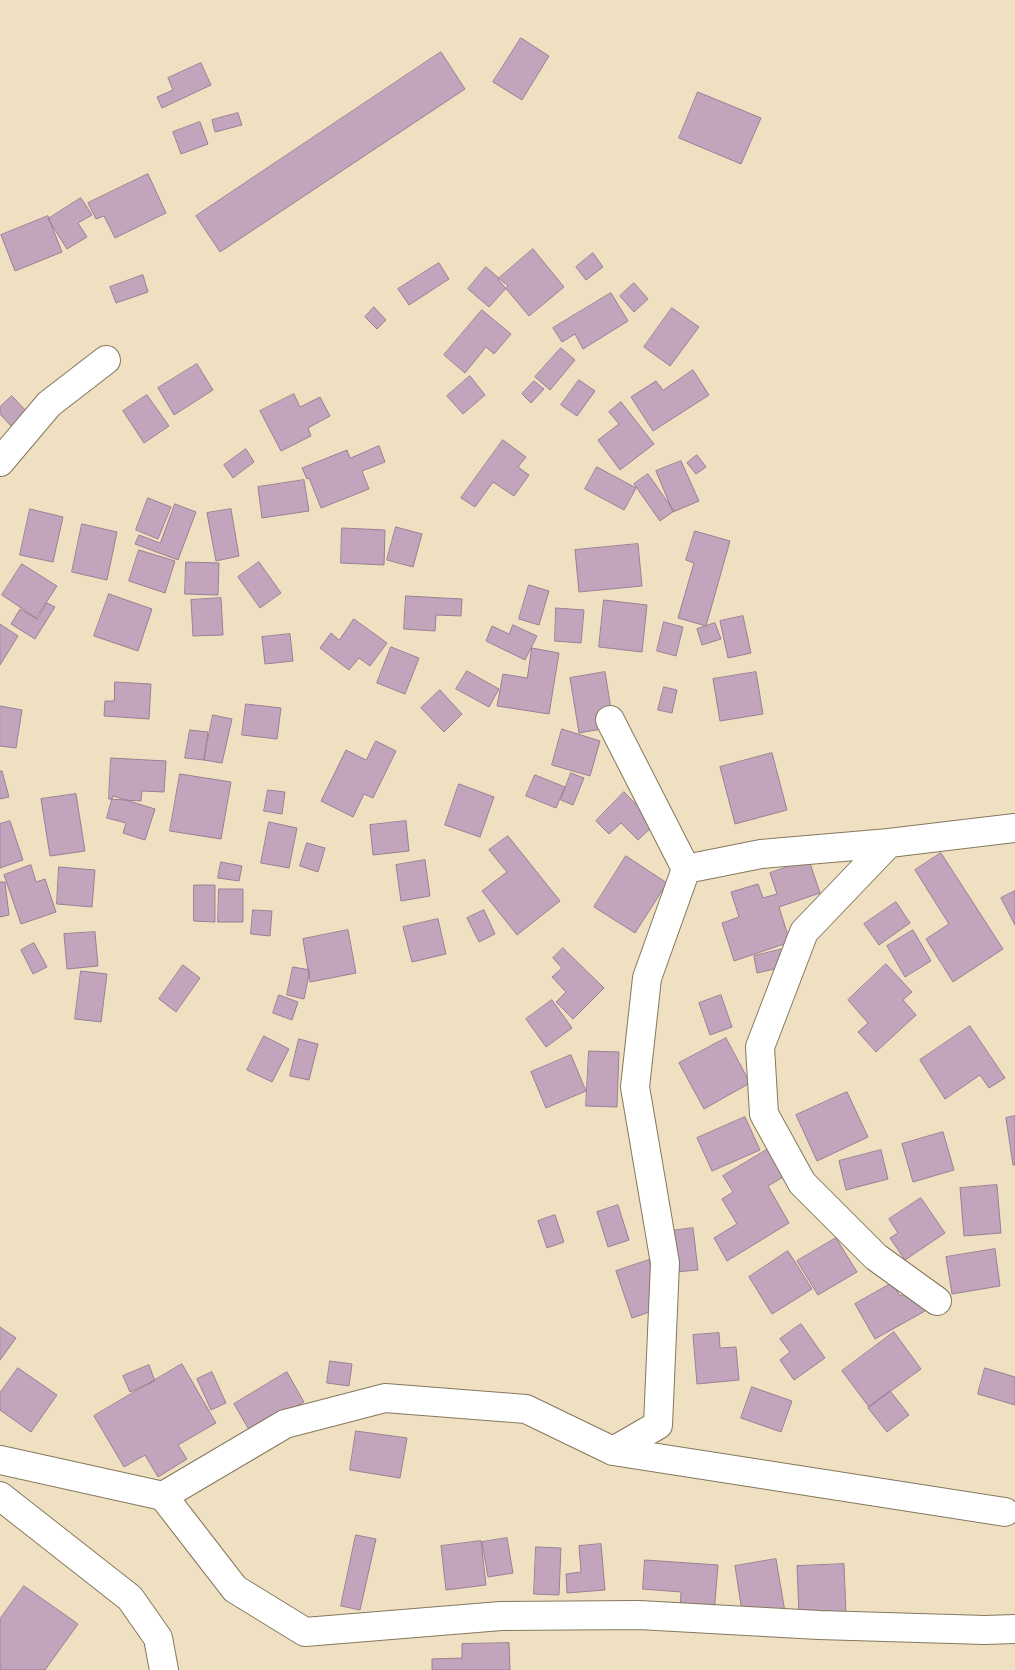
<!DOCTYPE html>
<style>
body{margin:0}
canvas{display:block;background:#efe0c2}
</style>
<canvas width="1015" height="1670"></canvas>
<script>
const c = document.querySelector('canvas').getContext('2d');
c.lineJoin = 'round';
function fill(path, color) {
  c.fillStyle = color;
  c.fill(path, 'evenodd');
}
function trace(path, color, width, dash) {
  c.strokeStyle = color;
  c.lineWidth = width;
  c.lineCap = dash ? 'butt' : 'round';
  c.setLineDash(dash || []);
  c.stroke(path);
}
const building = new Path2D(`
 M521,38L549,56L522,100L493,82Z
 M441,52L465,89L220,252L196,216Z
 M201,63L211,85L162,108L157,97L173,90L168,78Z
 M698,92L761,118L741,164L679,138Z
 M238,113L242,125L215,132L212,120Z
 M200,122L208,144L181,154L173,132Z
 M148,174L166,213L115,238L104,216L96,219L88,203Z
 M81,198L92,215L78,223L87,237L67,249L48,219Z
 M48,216L62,252L15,271L1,235Z
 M533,249L564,287L529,316L498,279Z
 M593,253L603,267L586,280L576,267Z
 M439,263L449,279L409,305L398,289Z
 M486,267L508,286L489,307L468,289Z
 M143,275L148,292L116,303L110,287Z
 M634,283L648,299L634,312L620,296Z
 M611,293L628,321L583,349L575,334L562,342L553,328Z
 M374,307L386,320L377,329L365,317Z
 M672,308L699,327L670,366L644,347Z
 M482,310L511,334L494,354L486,347L465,373L444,355Z
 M561,348L575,360L550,390L535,377Z
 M197,364L213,390L174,415L158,388Z
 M693,370L709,395L653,431L631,397L656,381L663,390Z
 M470,376L485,395L463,414L447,396Z
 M579,380L595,391L577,416L561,405Z
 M534,381L544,389L531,403L522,394Z
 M294,394L300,407L320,397L330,416L308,428L311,436L281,451L260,411Z
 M147,395L169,426L144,443L123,411Z
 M12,396L27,412L12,427L0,414V407Z
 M621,402L654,444L620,470L598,440L619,424L609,412Z
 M503,440L526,457L518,467L529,475L514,496L493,482L475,507L461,498Z
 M379,446L385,462L362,471L369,489L321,508L309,478L307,479L302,468L347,450L350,458Z
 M246,449L254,462L233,478L224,465Z
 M697,455L706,467L696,474L687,463Z
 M681,461L699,501L673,512L656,471Z
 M597,467L636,488L624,510L585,489Z
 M648,474L674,511L660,521L634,484Z
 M304,480L309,511L262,518L258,487Z
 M148,498L171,507L158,539L136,530Z
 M175,504L196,512L178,560L135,544L139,535L160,543Z
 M30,509L63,517L53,562L20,555Z
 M231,509L239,556L216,561L207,513Z
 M82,524L117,532L107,580L72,572Z
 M396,527L422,534L413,567L387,560Z
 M342,528L385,530L384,565L341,563Z
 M695,531L730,541L706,626L678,618L694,563L686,560Z
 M638,544L642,586L579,592L575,550Z
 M139,550L175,561L165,593L129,581Z
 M186,562L219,563L218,595L185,594Z
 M259,562L281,593L260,608L238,577Z
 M22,564L57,586L36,618L2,595Z
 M529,585L549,591L539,625L519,619Z
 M109,594L152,609L138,651L94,636Z
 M406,596L462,599L461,616L436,615L435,631L404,629Z
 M221,598L223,635L193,636L191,600Z
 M604,600L647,605L642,652L599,647Z
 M47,603L55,607L35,639L11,624L20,609L37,619Z
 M556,608L584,610L581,643L555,641Z
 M743,616L751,653L728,658L720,621Z
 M354,619L387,643L370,666L359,658L349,670L320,648L331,633L339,640Z
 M664,622L683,627L676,656L657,651Z
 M715,623L721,639L702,645L697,629Z
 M0,624L18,636L0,665Z
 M513,625L537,636L525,660L486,641L492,626L509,634Z
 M290,634L293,661L265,664L262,637Z
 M391,647L419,658L405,694L377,683Z
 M532,648L559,653L549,714L497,706L503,674L527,678Z
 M467,671L499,689L489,707L456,689Z
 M605,672L614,727L579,733L570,678Z
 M756,672L763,714L720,721L713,679Z
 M115,682L151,684L149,719L104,716L105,701H114Z
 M664,687L677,690L672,713L658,710Z
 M440,690L462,714L444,732L421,708Z
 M246,704L281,708L277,739L242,735Z
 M0,706L22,710L16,748L0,746Z
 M213,715L232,719L222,763L204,760Z
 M562,729L600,741L590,776L552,765Z
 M190,730L208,732L204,760L185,758Z
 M376,741L396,751L373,798L364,794L353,817L321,801L346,750L366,760Z
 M772,753L787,810L735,824L720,767Z
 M111,758L166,761L164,792L142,791L141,801L109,799Z
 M0,771H2L9,797L0,799Z
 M571,773L584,778L573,805L561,800Z
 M180,774L231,782L221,839L170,831Z
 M535,775L565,787L556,808L526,796Z
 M459,784L494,797L480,837L445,825Z
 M268,790L285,792L282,814L264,811Z
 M624,792L655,824L638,840L621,823L609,834L596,821Z
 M76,794L85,851L50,856L41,799Z
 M113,796L155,809L145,840L123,833L126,823L107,818Z
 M10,821L23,860L0,868V824Z
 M406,821L409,851L373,855L370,825Z
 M269,822L297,828L289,868L261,863Z
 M508,836L560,901L517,935L482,891L507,872L489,850Z
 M307,843L325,848L318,872L300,866Z
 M941,853L1003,949L953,982L926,939L949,924L915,870Z
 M626,856L667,883L635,933L594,907Z
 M425,860L430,896L401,901L396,865Z
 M809,860L820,893L779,907L790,942L734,961L722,923L739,917L731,892L758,884L763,898L777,894L770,873Z
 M221,862L242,866L239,881L218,878Z
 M31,865L36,882L45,879L56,912L21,924L4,875Z
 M59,867L95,870L92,907L57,904Z
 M0,882H5L9,915L0,917Z
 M194,885H215V922L194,921Z
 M219,889H243V922H218Z
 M1015,891V925L1001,898Z
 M896,902L910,923L879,945L864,924Z
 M253,910L272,911L270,936L251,934Z
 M484,910L495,934L479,942L467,918Z
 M438,919L446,954L412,962L403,927Z
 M348,930L356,973L310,982L303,939Z
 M913,930L931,961L905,977L887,946Z
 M95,932L98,966L67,969L64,934Z
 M34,943L47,967L33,974L21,950Z
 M563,948L604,988L573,1019L556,1002L566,992L552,977L562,968L553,958Z
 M783,949L787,966L757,973L754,956Z
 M886,964L912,992L903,1000L916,1015L876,1052L858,1032L868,1023L848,1000Z
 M183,965L200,978L176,1012L159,999Z
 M293,967L310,970L304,999L287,995Z
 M81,971L107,974L101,1022L75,1019Z
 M279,995L298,1002L292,1020L273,1013Z
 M721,995L732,1027L710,1035L699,1003Z
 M552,1000L572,1028L546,1047L526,1019Z
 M970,1026L1005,1078L989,1088L980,1075L945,1099L920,1060Z
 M264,1036L289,1049L272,1082L247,1070Z
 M726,1038L750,1083L704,1109L679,1063Z
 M299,1039L318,1044L309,1080L290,1076Z
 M589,1051L619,1052L617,1107L586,1106Z
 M571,1055L586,1091L546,1108L531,1072Z
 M847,1092L868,1137L817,1161L796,1115Z
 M1015,1116V1165H1013L1006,1118Z
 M745,1117L760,1150L712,1171L697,1138Z
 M943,1132L954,1170L913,1182L902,1144Z
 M773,1146L790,1173L768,1186L789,1223L727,1261L714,1238L737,1224L722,1199L733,1192L723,1176Z
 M881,1150L888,1179L846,1190L839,1161Z
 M997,1185L1001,1233L964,1236L960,1188Z
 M921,1198L945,1233L905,1260L890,1238L898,1233L889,1219Z
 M618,1205L629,1240L608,1247L597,1212Z
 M555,1215L564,1242L547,1248L538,1221Z
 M693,1228L698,1270L675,1272L671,1231Z
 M836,1238L857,1272L818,1295L797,1261Z
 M995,1249L1000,1286L952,1294L946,1257Z
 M788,1251L812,1289L772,1314L749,1277Z
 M649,1260L664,1307L632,1318L616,1271Z
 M892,1283L900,1296L913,1289L925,1311L875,1339L855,1304Z
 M801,1324L825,1358L794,1380L780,1360L790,1352L780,1339Z
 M0,1327L16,1338L0,1360Z
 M894,1332L921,1369L869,1407L842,1371Z
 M719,1333L720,1348L736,1347L739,1380L697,1384L693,1335Z
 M330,1361L352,1364L349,1386L327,1383Z
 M182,1364L216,1423L178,1445L187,1459L158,1477L145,1455L124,1467L94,1416Z
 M149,1365L155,1381L130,1392L123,1376Z
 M18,1368L57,1395L31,1432L0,1410V1393Z
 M985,1368L1015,1377V1405L978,1394Z
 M212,1372L226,1403L211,1410L197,1379Z
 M287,1372L304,1402L251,1433L234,1404Z
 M752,1387L792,1401L781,1432L741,1418Z
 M890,1391L909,1415L887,1432L868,1408Z
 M356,1431L407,1438L400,1478L350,1470Z
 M356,1535L376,1539L360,1610L341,1606Z
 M507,1538L513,1573L488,1577L482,1542Z
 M481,1541L486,1585L446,1590L441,1546Z
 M601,1544L605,1590L567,1593L566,1574L581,1572L579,1546Z
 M536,1547L561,1548L559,1595L534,1594Z
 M776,1559L785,1612L743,1618L735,1566Z
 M645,1560L718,1565L714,1614L680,1612L681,1592L643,1589Z
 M844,1564L846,1614L799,1616L797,1566Z
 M24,1586L78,1624L45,1670H2L0,1669V1619Z
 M509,1643L510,1670H432V1659L462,1658V1644Z`);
const minor = new Path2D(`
 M0,462L49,404L106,360
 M889,843L804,932L760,1047L764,1114L802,1183L876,1257L937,1301
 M686,869L761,854L889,843L1015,828
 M613,1451L1005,1512
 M0,1460L163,1496L285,1424L385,1398L526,1409L613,1451L658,1425L665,1263L635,1087L647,978L686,869L610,720
 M163,1496L235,1589L305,1632L501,1616L639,1615L819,1625L985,1630L1015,1629`);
const major = new Path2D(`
 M0,1496L130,1598L158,1638L164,1670`);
fill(building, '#c2a4bc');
trace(building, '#9a8094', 1);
trace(minor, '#85785d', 30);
trace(major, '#85785d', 30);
trace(minor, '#fff', 28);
trace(major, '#fff', 28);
</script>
